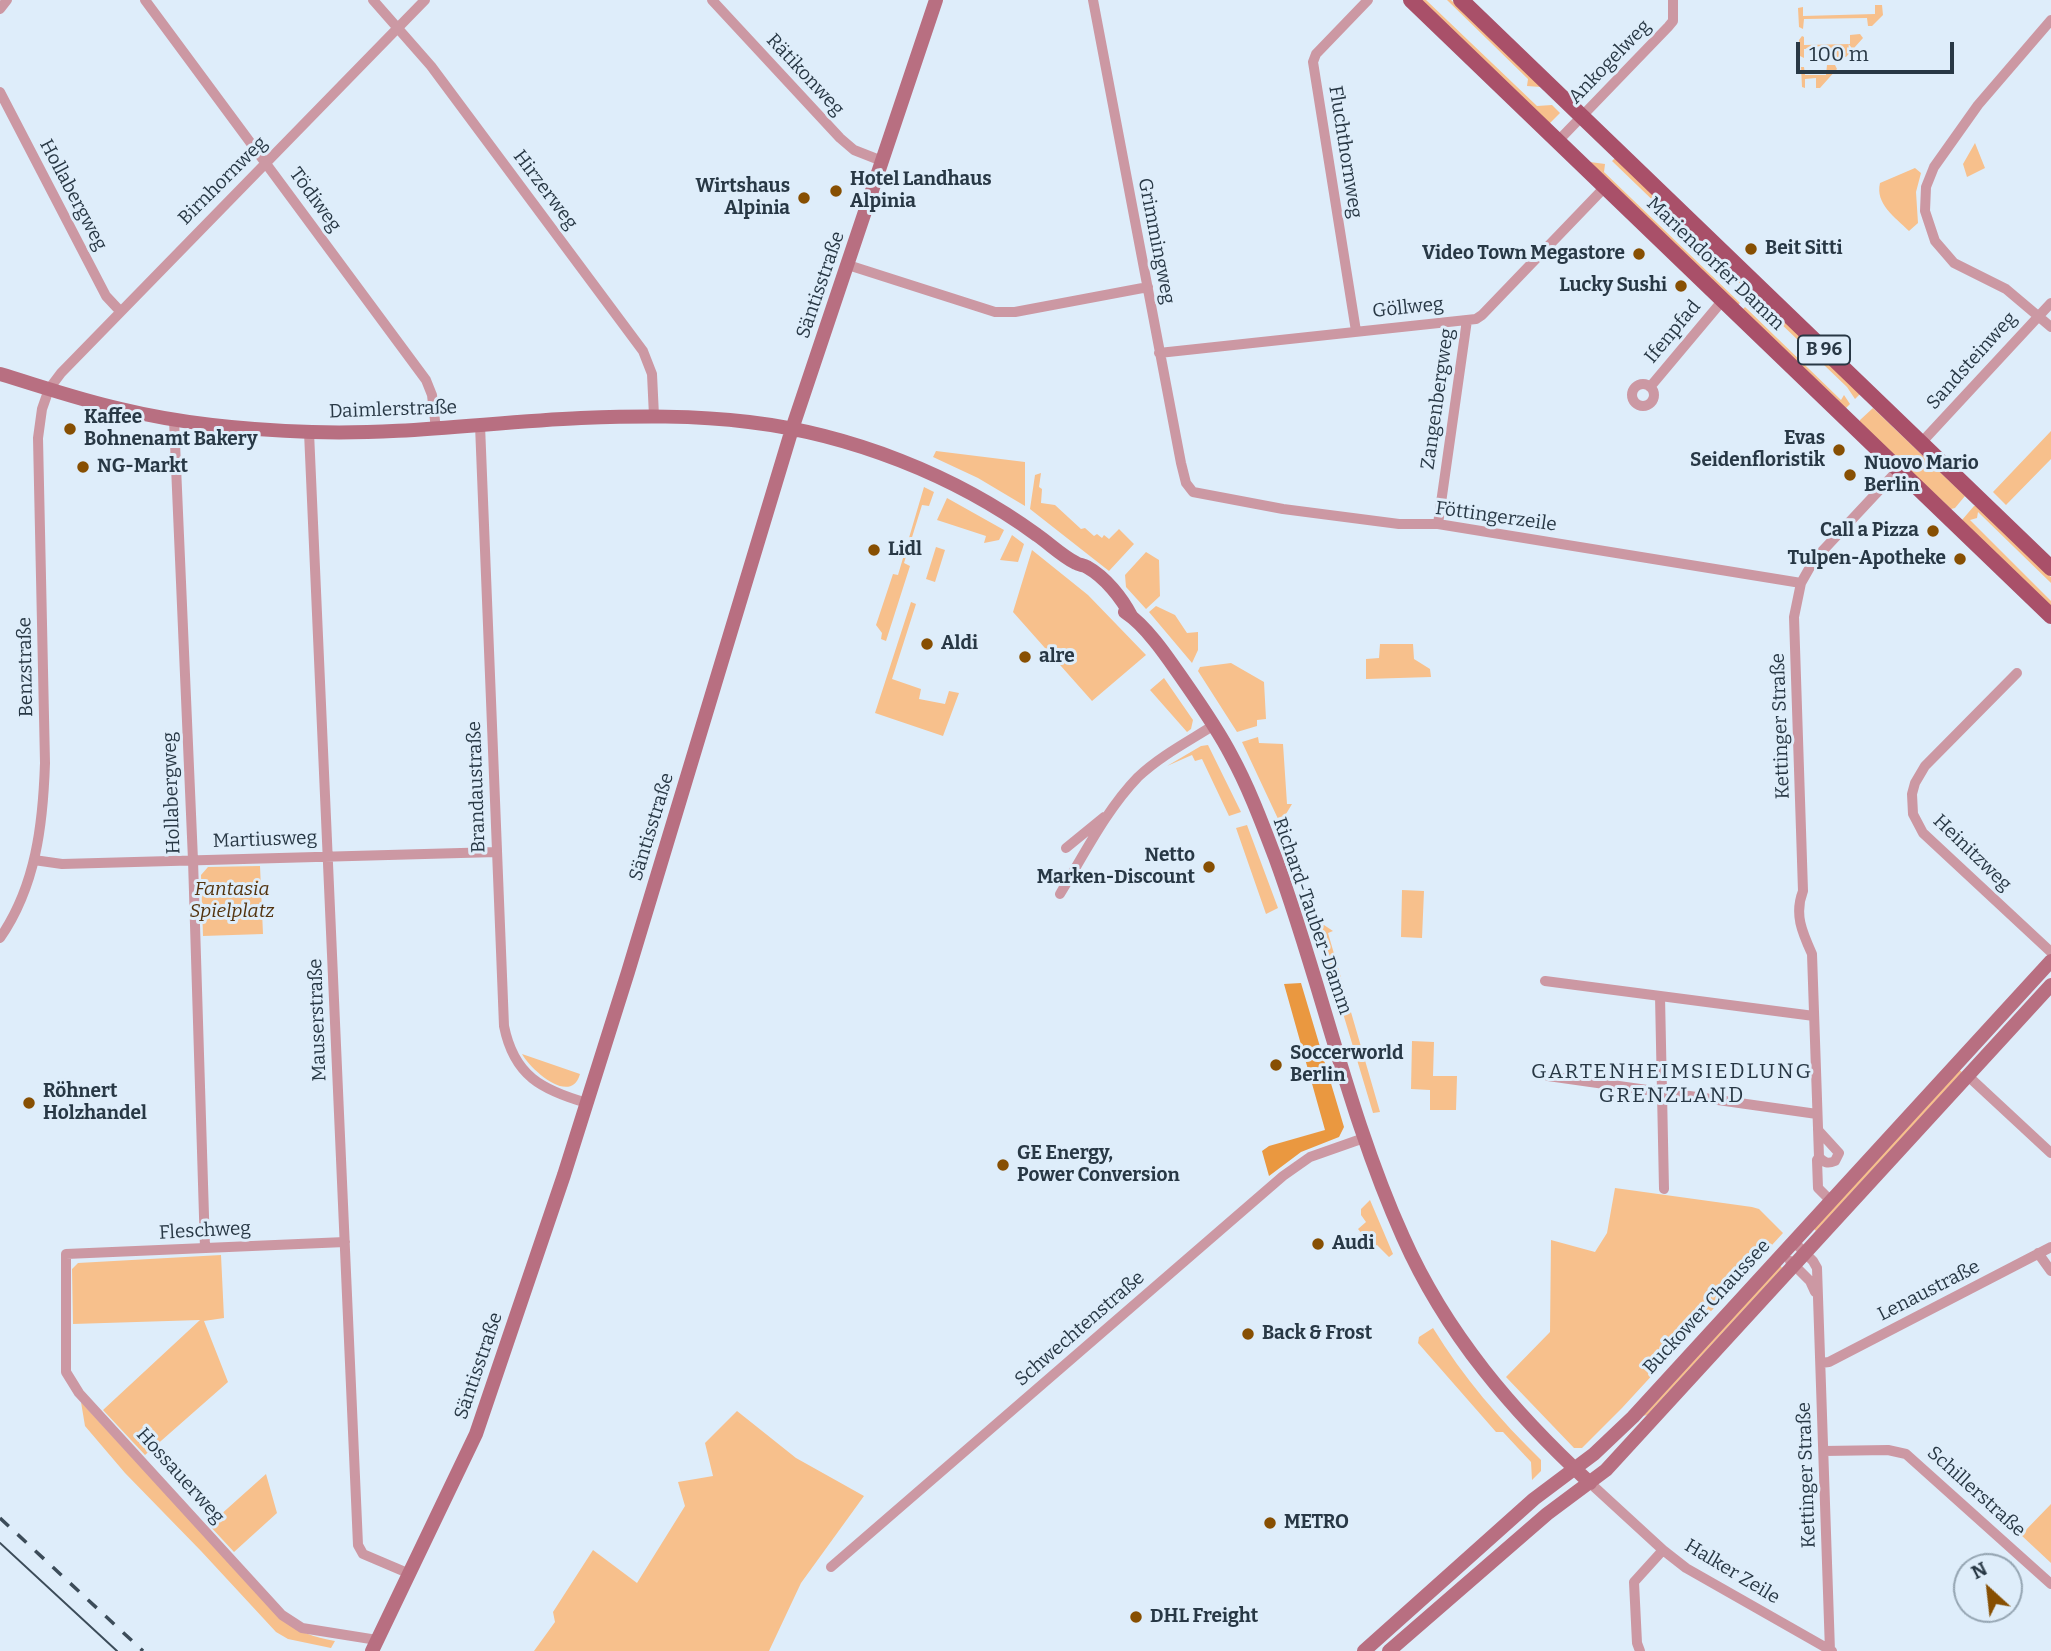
<!DOCTYPE html>
<meta charset="utf-8">
<style>
body{margin:0}
#map{position:relative;width:2051px;height:1651px;overflow:hidden;background:#deedfa;font-family:Bitter,serif}
canvas{display:block}
.north{position:absolute;left:1953px;top:1553px;width:70px;height:70px;box-sizing:border-box;background:#deedfa;border:2px solid #95a5b2;border-radius:50%;rotate:333deg;font-size:19px;font-weight:700;line-height:28px;text-align:center;color:#283845}
.north::after{content:'';display:block;margin:auto;width:24px;height:32px;background:#874f02;clip-path:polygon(50% 0,100% 100%,50% 72%,0 100%)}
.scale{position:absolute;left:1796px;top:42px;width:158px;height:32px;box-sizing:border-box;border:4px solid #283845;border-top:0;padding-left:9px;font-size:21px;line-height:24px;white-space:nowrap;color:#283845;-webkit-text-stroke:5px #deedfa;paint-order:stroke}
</style>
<div id="map">
<canvas width="2051" height="1651"></canvas>
<div class="north">N</div>
<div class="scale">100 m</div>
</div>
<script>
const c = document.querySelector('canvas').getContext('2d');
c.lineJoin = 'round';
function fill(path, color) {
  c.fillStyle = color;
  c.fill(path, 'evenodd');
}
function trace(path, color, width, dash) {
  c.strokeStyle = color;
  c.lineWidth = width;
  c.lineCap = dash ? 'butt' : 'round';
  c.setLineDash(dash || []);
  c.stroke(path);
}
function write(font, color, halo, rows, align = 'center') {
  c.font = font + ' Bitter,serif';
  c.lineWidth = 6;
  c.setLineDash([]);
  c.textBaseline = 'middle';
  c.strokeStyle = halo;
  c.fillStyle = color;
  for (const [text, x, y, turn = 0] of rows) {
    c.save();
    c.translate(x, y);
    c.rotate((+turn || 0) * Math.PI / 180);
    c.textAlign = isNaN(turn) ? turn : align;
    if (halo) c.strokeText(text, 0, 0);
    c.fillText(text, 0, 0);
    c.restore();
  }
}
const green = new Path2D(`
 M1420,0H1426L1537,106L1552,105L1560,113L1549,124Z
 M1447,0H1451L1541,87L1527,86L1528,79Z
 M1875,5H1882L1883,15L1872,26H1868L1867,18L1804,19L1803,29L1799,27L1798,8L1803,7V16L1875,14Z
 M1860,34L1863,38L1846,57H1836L1835,48L1804,49V58L1800,56L1799,40L1802,36L1804,37V45L1850,44V35Z
 M1827,65H1835L1837,69L1820,88H1816V78L1805,79V88L1802,87L1801,67H1804L1805,75H1826Z
 M1975,143L1985,168L1967,177L1963,164Z
 M1615,158L1752,290L1749,293L1612,161Z
 M1590,162L1605,164L1604,172L1740,303L1738,305Z
 M1915,168L1921,173L1916,192L1918,223L1909,231C1895,217 1875,204 1880,183Z
 M1757,295L1860,394L1855,399L1847,387L1754,298Z
 M1745,307L1841,400L1844,395L1850,404L1845,409L1742,310Z
 M1873,408L1965,496L1955,508L1951,509L1860,423V420Z
 M2051,431V459L2006,505L1993,492Z
 M936,451L1025,462V506L978,478L933,457Z
 M1041,473L1039,487L1042,489L1041,503L1055,505L1081,529L1085,528L1094,536L1097,534L1102,538L1104,535L1109,539L1119,529L1134,544L1109,571L1030,509L1035,475Z
 M924,487L934,492L929,506L922,505L904,563L910,566L886,641L881,639L882,633L876,625L893,574L898,575Z
 M947,498L1004,530L999,540L984,543L986,536L937,520Z
 M1974,506H1977L2051,577V583L1978,512L1977,518L1970,520L2051,601V607L1962,520Z
 M1012,535L1024,544L1018,562L1000,560Z
 M936,547L945,550L935,582L926,579Z
 M1032,550L1088,595L1146,655L1092,701L1013,612Z
 M1146,552L1159,560L1160,596L1146,609L1126,587L1125,575Z
 M911,602L916,604L892,679L921,689L919,699L945,704L949,691L959,693L943,736L875,713Z
 M1156,606L1175,615L1187,633L1198,632V650L1192,663L1149,612Z
 M1380,644H1413L1414,659L1430,669L1431,677L1366,679V659L1379,658Z
 M1231,663L1264,682L1266,719L1257,720V726L1237,732L1198,671L1200,667Z
 M1164,678L1193,720L1191,729L1187,732L1150,690Z
 M1258,737L1259,743L1283,744L1287,804H1292L1286,814L1279,821L1242,742Z
 M1208,745L1241,812L1229,816L1202,759L1195,761L1192,755L1167,766L1201,746Z
 M1247,825L1278,908L1266,914L1236,828Z
 M260,866L263,934L203,936L201,875L208,867Z
 M1402,890L1424,891L1422,938L1401,937Z
 M1324,925L1333,931L1328,933L1380,1112L1373,1113L1317,927Z
 M1412,1041L1434,1042L1433,1076H1457L1456,1110H1430V1090L1411,1089Z
 M522,1054L580,1074C571,1106 531,1070 522,1054Z
 M1958,1069L1962,1072L1816,1231L1813,1228Z
 M1615,1188L1752,1207L1759,1209L1783,1233L1622,1408L1582,1448H1574L1506,1377L1550,1332L1551,1240L1595,1252L1607,1233Z
 M1370,1200L1393,1254L1389,1257L1377,1245L1373,1247L1358,1229L1366,1222L1361,1215V1209Z
 M221,1255L224,1318L204,1321L228,1382L145,1455L103,1410L200,1320L73,1324L72,1269L78,1263Z
 M1780,1265L1782,1268L1647,1415L1643,1416Z
 M1433,1328C1463,1377 1500,1420 1541,1460V1471L1532,1480L1531,1462L1503,1432H1496L1418,1343L1419,1337Z
 M81,1402L280,1618C297,1632 314,1637 335,1641L331,1648L288,1639L276,1632L201,1551L125,1473L85,1426Z
 M737,1411L796,1458L864,1496L801,1583L769,1651H534L555,1622L553,1612L593,1550L637,1583L685,1506L678,1482L713,1476L705,1443Z
 M266,1474L277,1513L234,1552L209,1525Z
 M2051,1504V1563L2021,1535Z`);
const forest = new Path2D(`
 M1301,983L1344,1127L1339,1137L1301,1152L1269,1176L1262,1151L1269,1146L1325,1130L1284,984Z`);
const street = new Path2D(`
 M145,0L426,380L432,395L436,429
 M373,0L431,66L643,351L652,374L654,416
 M712,0L840,138L854,150L882,161
 M1093,0L1181,463L1186,483L1193,492L1283,509L1399,524H1438L1801,583
 M0,9L7,0
 M2051,20L1978,105L1934,167L1926,187L1925,211L1935,241L1954,263L2006,289L2051,327
 M0,92L106,296L120,311
 M1558,141L1668,27L1673,21V0
 M848,265L995,312H1015L1148,287
 M1356,331L1313,62L1316,54L1368,0
 M1159,353L1476,319L1482,315L1605,187
 M1632 395a11 11 0 1 1 22 0a11 11 0 1 1-22 0Z
 M1650,387L1723,300
 M174,420L193,860L205,1248
 M480,425L504,1026C514,1076 542,1090 587,1103
 M309,432L358,1545L363,1554L410,1574
 M1921,443L2051,303
 M1438,524L1467,320
 M2017,673L1925,766L1915,783L1912,794L1913,814L1923,833L2051,952
 M1066,848L1104,817
 M34,860L62,864L497,852
 M1060,894C1084,855 1106,810 1138,777C1160,756 1189,741 1214,725
 M0,938C36,886 43,824 45,763L38,438L42,409L49,389L61,373L425,0
 M1545,981L1814,1016
 M1660,996L1664,1189
 M1548,1076L1817,1114
 M1968,1076L2051,1153
 M1818,1130L1839,1153L1835,1161C1828,1164 1824,1163 1819,1157
 M1831,1201L1818,1188L1817,1160L1819,1157L1812,954C1802,932 1794,914 1803,891L1794,617L1801,583L1814,560L1899,469
 M345,1242L66,1254V1372L79,1393L282,1615L302,1628L377,1640
 M1794,1242L1813,1261L1817,1268L1830,1651
 M2038,1253L2051,1271
 M1790,1261L1810,1281L1815,1292
 M1821,1363L1829,1362L2051,1247
 M1824,1451L1888,1450L1906,1454L2051,1584
 M1590,1483L1663,1550L1686,1568L1832,1651
 M831,1567L1283,1176L1310,1157L1364,1138
 M1640,1651L1637,1643L1634,1582L1663,1550`);
const secondary = new Path2D(`
 M0,374C40,386 80,400 121,409C183,424 248,430 312,432C402,435 491,422 581,418C637,416 694,415 749,422C850,434 955,475 1037,535C1050,544 1062,556 1076,563C1079,565 1084,565 1087,567C1105,577 1122,598 1131,616
 M1125,612C1148,627 1170,661 1186,684C1202,707 1218,730 1231,755C1249,788 1262,823 1275,857C1321,982 1348,1115 1403,1237C1446,1334 1513,1412 1590,1483
 M372,1651L476,1434L564,1175L628,972L792,429L936,0
 M1364,1651L1534,1499L1594,1454L1633,1417L2051,961
 M1389,1651L1547,1514L1606,1470L2051,985`);
const primary = new Path2D(`
 M1411,0L2051,616
 M1461,0L2051,568`);
const tram = new Path2D(`
 M0,1543L117,1651`);
const rail = new Path2D(`
 M0,1518L143,1651`);
const markers = [
 [836,191,7,"#874f02"],
 [804,198,7,"#874f02"],
 [1751,249,7,"#874f02"],
 [1639,254,7,"#874f02"],
 [1681,286,7,"#874f02"],
 [70,429,7,"#874f02"],
 [1839,450,7,"#874f02"],
 [83,467,7,"#874f02"],
 [1850,475,7,"#874f02"],
 [1933,531,7,"#874f02"],
 [874,550,7,"#874f02"],
 [1960,559,7,"#874f02"],
 [927,644,7,"#874f02"],
 [1025,657,7,"#874f02"],
 [1209,867,7,"#874f02"],
 [1276,1065,7,"#874f02"],
 [29,1103,7,"#874f02"],
 [1003,1165,7,"#874f02"],
 [1318,1244,7,"#874f02"],
 [1248,1334,7,"#874f02"],
 [1270,1523,7,"#874f02"],
 [1136,1617,7,"#874f02"]
];
const shields = [
 [1824,350,52]
];
const shieldNames = [
 ["B 96",1824,350]
];
const streetNames = [
 ["Ankogelweg",1610,62,-46],
 ["Rätikonweg",805,75,47],
 ["Fluchthornweg",1345,152,81],
 ["Birnhornweg",223,181,-45],
 ["Hirzerweg",545,190,53],
 ["Hollabergweg",73,195,62],
 ["Tödiweg",315,200,54],
 ["Grimmingweg",1156,241,79],
 ["Mariendorfer Damm",1715,264,44],
 ["Säntisstraße",821,285,-71],
 ["Göllweg",1408,308,-6],
 ["Ifenpfad",1673,332,-50],
 ["Sandsteinweg",1972,361,-48],
 ["Zangenbergweg",1438,399,-82],
 ["Daimlerstraße",393,410,-2],
 ["Föttingerzeile",1496,517,8],
 ["Benzstraße",26,667,-91],
 ["Kettinger Straße",1781,726,-92],
 ["Brandaustraße",477,787,-92],
 ["Hollabergweg",172,793,-92],
 ["Säntisstraße",652,827,-73],
 ["Martiusweg",265,840,-2],
 ["Heinitzweg",1972,853,44],
 ["Richard-Tauber-Damm",1312,916,71],
 ["Mauserstraße",318,1020,-92],
 ["Fleschweg",205,1231,-3],
 ["Lenaustraße",1929,1291,-27],
 ["Buckower Chaussee",1707,1307,-47],
 ["Schwechtenstraße",1080,1329,-41],
 ["Säntisstraße",479,1366,-71],
 ["Kettinger Straße",1807,1475,-92],
 ["Hossauerweg",180,1476,48],
 ["Schillerstraße",1976,1492,42],
 ["Halker Zeile",1732,1572,31]
];
const poiNames = [
 ["Hotel Landhaus",850,180],
 ["Alpinia",850,202],
 ["Wirtshaus",790,187,"right"],
 ["Alpinia",790,209,"right"],
 ["Beit Sitti",1765,249],
 ["Video Town Megastore",1625,254,"right"],
 ["Lucky Sushi",1667,286,"right"],
 ["Kaffee",84,418],
 ["Bohnenamt Bakery",84,440],
 ["Evas",1825,439,"right"],
 ["Seidenfloristik",1825,461,"right"],
 ["Nuovo Mario",1864,464],
 ["Berlin",1864,486],
 ["NG-Markt",97,467],
 ["Call a Pizza",1919,531,"right"],
 ["Lidl",888,550],
 ["Tulpen-Apotheke",1946,559,"right"],
 ["Aldi",941,644],
 ["alre",1039,657],
 ["Netto",1195,856,"right"],
 ["Marken-Discount",1195,878,"right"],
 ["Soccerworld",1290,1054],
 ["Berlin",1290,1076],
 ["Röhnert",43,1092],
 ["Holzhandel",43,1114],
 ["GE Energy,",1017,1154],
 ["Power Conversion",1017,1176],
 ["Audi",1332,1244],
 ["Back & Frost",1262,1334],
 ["METRO",1284,1523],
 ["DHL Freight",1150,1617]
];
const parkNames = [
 ["Fantasia",232,890],
 ["Spielplatz",232,912]
];
const neighbourhoodNames = [
 ["GARTENHEIMSIEDLUNG",1672,1072],
 ["GRENZLAND",1672,1096]
];
fill(green, '#f7c08c');
fill(forest, '#ea9840');
trace(street, '#cc98a3', 10);
trace(secondary, '#b86f81', 14);
trace(primary, '#a95069', 16);
trace(tram, '#3c4c59', 2);
trace(rail, '#3c4c59', 3.5, [12, 12]);
for (const [x, y, r, color] of markers) {
  const dot = new Path2D();
  dot.arc(x, y, r, 0, 2 * Math.PI);
  c.fillStyle = color;
  c.fill(dot);
  trace(dot, '#deedfa', 2.5);
}
for (const [x, y, w] of shields) {
  const box = new Path2D();
  box.roundRect(x - w / 2, y - 14.5, w, 29, 5);
  c.fillStyle = '#deedfa';
  c.fill(box);
  trace(box, '#283845', 2);
}
write('bold 18px', '#283845', null, shieldNames);
write('19px', '#283845', '#deedfa', streetNames);
write('bold 19px', '#283845', '#deedfa', poiNames, 'left');
write('italic 19px', '#52320d', '#deedfa', parkNames);
c.letterSpacing = '2px';
write('21px', '#283845', '#deedfa', neighbourhoodNames);
c.letterSpacing = '0px';
</script>
